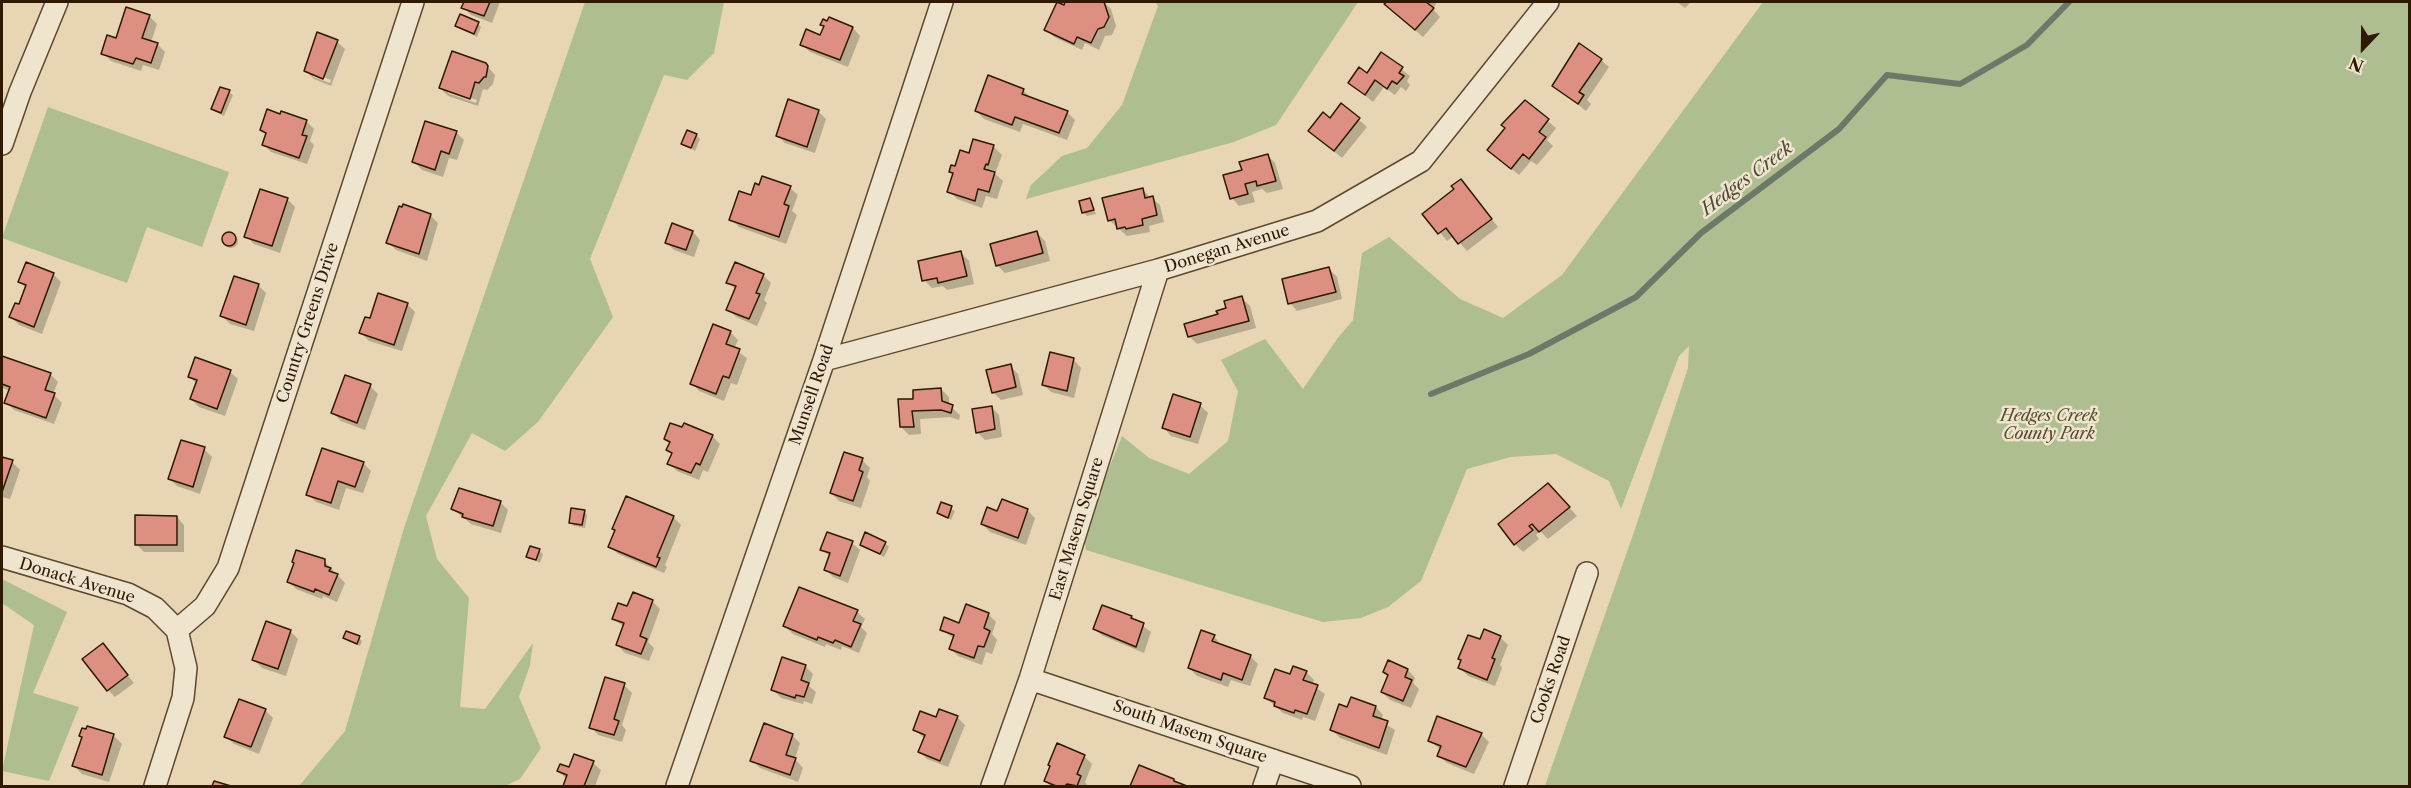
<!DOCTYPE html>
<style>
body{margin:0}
#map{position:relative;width:2411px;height:788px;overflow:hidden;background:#e7d5b3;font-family:"Libre Caslon Text",serif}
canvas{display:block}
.frame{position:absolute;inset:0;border:3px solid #2f1901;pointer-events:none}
.north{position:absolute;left:2333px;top:18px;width:60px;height:60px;-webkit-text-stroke:4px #efe4ce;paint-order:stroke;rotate:202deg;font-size:16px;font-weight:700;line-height:24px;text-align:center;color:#2f1901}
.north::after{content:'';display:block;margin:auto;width:21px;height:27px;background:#2f1901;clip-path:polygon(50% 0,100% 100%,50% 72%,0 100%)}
</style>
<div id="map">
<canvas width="2411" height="788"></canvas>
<div class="frame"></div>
<div class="north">N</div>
</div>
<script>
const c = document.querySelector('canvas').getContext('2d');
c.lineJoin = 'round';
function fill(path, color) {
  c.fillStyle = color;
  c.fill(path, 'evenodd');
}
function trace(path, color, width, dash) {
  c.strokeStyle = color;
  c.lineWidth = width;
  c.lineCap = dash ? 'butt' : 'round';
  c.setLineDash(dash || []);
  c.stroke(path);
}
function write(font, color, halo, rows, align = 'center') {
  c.font = font + ' "Libre Caslon Text",serif';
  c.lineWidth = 5;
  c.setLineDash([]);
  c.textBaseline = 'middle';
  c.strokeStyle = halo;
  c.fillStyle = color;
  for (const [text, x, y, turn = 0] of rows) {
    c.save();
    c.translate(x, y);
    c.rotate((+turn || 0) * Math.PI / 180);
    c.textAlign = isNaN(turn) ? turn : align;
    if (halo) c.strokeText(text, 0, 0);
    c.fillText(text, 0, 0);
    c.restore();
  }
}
const green = new Path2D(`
 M585,2H724L714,53L687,80L664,75L590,259L613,317L538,422L505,451L472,433L426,516L437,559L469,598L460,707L485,709L533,643L530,665L519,697L541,748L520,779L505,786H299L345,731L404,528Z
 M1155,2H1358L1276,125L1234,142L1026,199L1031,185L1062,156L1087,148L1122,105L1158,6Z
 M1763,2H2409V786H1545L1635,529L1688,368L1689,346L1679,356L1621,509L1609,481L1556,454L1511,457L1467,469L1421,581L1388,607L1361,618L1323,622L1086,550L1083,533L1122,436L1149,458L1189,474L1228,441L1238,391L1221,360L1265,339L1303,389L1337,339L1353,320L1362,253L1389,237L1460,299L1503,318L1562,275Z
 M48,107L229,172L202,247L147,227L127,283L2,238Z
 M2,579L67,612L33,693L79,707L49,781L2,771L34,625L2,603Z`);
const shadow = new Path2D(`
 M465,2H500L492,23L471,15L463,7Z
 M1067,2H1104L1111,9L1116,26L1112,35L1105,36L1099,50L1085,43L1082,50L1054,37L1046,29Z
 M1389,2H1437L1433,9L1440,17L1423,37L1386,4Z
 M1677,2H1691L1685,8Z
 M149,16L157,24L151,42L157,44L165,52L159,70L143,65L141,71L111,61L103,53Z
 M829,19L853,28L860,36L848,67L810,52L802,45L821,37L825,28L822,24L828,23Z
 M478,24L481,27L477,37L457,26Z
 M337,42L345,49L331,86L314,79L306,71ZM313,73L331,80L330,83L313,77Z
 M1382,54L1410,76L1407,81L1410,85L1406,91L1401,87L1395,95L1384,87L1373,102L1350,83L1367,75Z
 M1601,60L1609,67L1587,100L1591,104L1586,111L1554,86Z
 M485,64L495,75L493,84L487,90L483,89L478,106L448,96L440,88ZM448,90L477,100L476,103L448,93Z
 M1023,90L1031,98L1067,112L1075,120L1067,140L1023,124L1020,132L984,119L976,111Z
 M229,92L233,95L224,116L216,112L213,109Z
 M1525,102L1556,128L1547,140L1553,146L1537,165L1531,161L1519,175L1497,157Z
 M1342,105L1367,127L1342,158L1310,131L1330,120Z
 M818,111L826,119L815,153L785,143L778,136Z
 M306,121L314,129L310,141L314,145L307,164L271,152L263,144L267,135L261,130Z
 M456,132L464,140L457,160L449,158L443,177L422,170L414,162Z
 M696,135L700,139L695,151L682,143Z
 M974,140L994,147L1002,155L996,171L990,169L1003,181L997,199L986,196L982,208L957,199L949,191L954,175L950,172L970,155Z
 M1267,155L1275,163L1283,189L1267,193L1262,189L1252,192L1255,202L1239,206L1232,198L1243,171Z
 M1461,181L1498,227L1467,251L1454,236L1447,241L1425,214L1456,190Z
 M790,188L798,195L792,211L797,215L786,244L739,227L731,219L751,197Z
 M1142,190L1160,205L1164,222L1149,226L1150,232L1127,236L1109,220Z
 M287,199L295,207L280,253L254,244L246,236Z
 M1090,200L1096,214L1087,216L1084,213Z
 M430,215L438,223L427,261L396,250L388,242Z
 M673,225L693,232L700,240L694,257L674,250L666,242Z
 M1037,233L1045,241L1050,261L1005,273L997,265Z
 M224 241a7 7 0 1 1 14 0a7 7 0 1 1-14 0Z
 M961,253L969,261L974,284L947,290L943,286L932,288L924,280Z
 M1329,269L1337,277L1342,299L1297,311L1290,303Z
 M53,274L61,282L42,334L19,325L11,317L20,306L26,288L20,282Z
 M763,275L771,283L764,300L767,303L757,326L736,317L728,309L736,290L728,282Z
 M258,285L266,293L254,331L230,324L222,316Z
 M1242,298L1250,306L1256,328L1197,344L1189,336Z
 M407,304L415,312L402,351L369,341L361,333L371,320Z
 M730,332L738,340L734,349L747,358L737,385L731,383L724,401L699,391L692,383Z
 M2,357L50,374L58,382L53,394L62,403L54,424L14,410L6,402L10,391L2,388Z
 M1074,360L1081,368L1074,398L1051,392L1044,385Z
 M1010,366L1018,374L1023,395L1001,400L993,392Z
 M230,372L238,379L225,416L199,407L191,399L197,384L190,377Z
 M346,377L370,386L378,394L365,430L341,421L333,413Z
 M941,389L949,397V405L960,415L959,420L950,417L920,419L921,434L909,435L901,427L915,400Z
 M1200,405L1208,413L1198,444L1171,436L1164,428Z
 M991,407L999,415L1002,437L985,440L977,432Z
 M712,436L720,444L708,472L703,470L699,480L677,471L669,463L673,455L668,450L670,444L665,439Z
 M182,441L204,449L212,457L200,494L177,486L169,478Z
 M2,458L12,462L20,470L10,499L2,497Z
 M862,460L870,468L867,477L870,481L861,508L839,501L831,493Z
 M363,463L371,471L363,493L346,488L339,510L316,502L308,495Z
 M1548,485L1577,516L1548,539L1540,531L1536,535L1539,539L1523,552L1515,544Z
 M500,502L508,510L501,533L471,524L453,509Z
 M942,504L955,511L951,520L939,513Z
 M1027,510L1035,518L1026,545L990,532L982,524L998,513Z
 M584,511L587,515L585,528L574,526L571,522Z
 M177,517L184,525V552H144L136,544Z
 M673,517L681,525L665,565L667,567L664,573L618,554L610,546Z
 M852,543L860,550L848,583L833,577L825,569L830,557L822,549Z
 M885,543L889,547L884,557L861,545Z
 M539,551L543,554L540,563L527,556Z
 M324,561L345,583L337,602L323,596L322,599L296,589L288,581Z
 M652,601L660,609L648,642L654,648L649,661L625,653L617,645L624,627L614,619L628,608Z
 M857,612L865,619L861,627L867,633L859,653L842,646L841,650L826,644L825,647L793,634L785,626Z
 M988,614L996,622L992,634L997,640L992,654L986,652L982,665L958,656L950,648L954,639L942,629Z
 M1131,617L1151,632L1144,653L1103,636L1095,629Z
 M290,631L298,639L286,676L262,668L254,660Z
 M1214,636L1221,645L1250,656L1258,664L1250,686L1231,680L1228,687L1197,676L1189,668Z
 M1500,637L1508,645L1500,665L1502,668L1495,686L1468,676L1460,668L1481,641Z
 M345,638H359L362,641L360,646Z
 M103,645L134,683L115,697L108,690Z
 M805,666L813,674L809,686L816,692L812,704L804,701L803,704L781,698L773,690Z
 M1408,670L1415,678L1413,683L1419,689L1411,708L1390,700L1382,692L1389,676L1384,672Z
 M1306,672L1314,680L1312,685L1325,694L1315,721L1303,717L1302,720L1283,713L1266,698L1290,676Z
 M624,685L632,693L622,725L626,730L622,742L598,735L591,727Z
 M1376,707L1383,715L1381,721L1395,730L1387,755L1340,738L1332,730L1348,709Z
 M265,710L273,718L259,754L234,744L226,737Z
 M957,717L965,725L948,767L927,759L920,752L925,739L915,730L937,719Z
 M765,725L793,736L800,743L795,759L803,768L798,782L760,768L752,760Z
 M88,728L114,736L122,744L109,782L82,774L74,766Z
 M1481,734L1489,742L1474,774L1447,763L1439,756L1441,750L1430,741Z
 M1084,756L1092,764L1085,782L1088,786H1051L1045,781Z
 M593,763L601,770L595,786H565L567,779L558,771Z
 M1139,767L1185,786H1132Z`);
const stream = new Path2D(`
 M1431,394L1529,354L1636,297L1701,233L1839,129L1887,75L1960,84L2027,45L2069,2`);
const building = new Path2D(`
 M464,2H490L484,16L461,8Z
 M1057,2L1064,5L1065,2H1104L1109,17L1104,27L1098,29L1091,43L1077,37L1074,44L1044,30Z
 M1387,2H1426L1434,8L1415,30L1384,4Z
 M126,7L150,15L142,38L158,43L151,63L136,58L133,64L101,54L107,35L116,38Z
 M460,14L479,22L474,34L455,26Z
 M829,17L853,27L840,60L800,45L806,29L820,35L824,26L820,25L823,19L827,21Z
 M317,32L338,40L323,79L304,71Z
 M1579,43L1602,59L1579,92L1584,95L1578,104L1552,86Z
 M452,51L486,63L488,66L486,77H484L479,83L475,82L470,99L439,88Z
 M1381,52L1403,67L1399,73L1404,76L1397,84L1392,81L1387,89L1375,80L1365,95L1348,83L1359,67L1367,73Z
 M988,75L1024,89L1022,94L1068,111L1059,133L1015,117L1012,125L975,111Z
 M220,87L230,90L221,113L211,109Z
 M788,99L819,110L807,147L776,136Z
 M1525,100L1549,119L1539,132L1546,137L1529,159L1523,154L1511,169L1487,150L1505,128L1501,125Z
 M1341,103L1360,118L1334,151L1308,131L1323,112L1330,118Z
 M267,109L280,114L281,111L307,120L302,135L307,136L299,158L262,145L266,133L260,130Z
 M425,121L457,131L449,154L441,151L435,170L412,162Z
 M687,130L697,134L691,148L681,144Z
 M973,139L994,145L988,165L986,164L984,169L995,172L989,192L978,189L975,201L947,192L953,173L949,172L951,165L955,166L960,150L969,153Z
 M1268,154L1276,181L1257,186L1256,181L1245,184L1248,194L1230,199L1223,175L1242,170L1239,162Z
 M762,176L791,186L784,204L789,206L779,237L729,220L739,191L751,195L755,183L759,185Z
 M1461,179L1492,219L1458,244L1446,228L1438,234L1422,214L1454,189L1451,186Z
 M1143,188L1145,198L1153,196L1157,215L1142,219L1143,225L1126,229L1125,227L1117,229L1115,219L1108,221L1102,198Z
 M260,189L288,198L272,246L244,237Z
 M1090,198L1094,210L1082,213L1079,201Z
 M403,204L431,214L419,254L386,243L399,206L402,207Z
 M672,223L693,231L686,250L665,243Z
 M1037,231L1043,253L996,266L990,244Z
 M222 239a7 7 0 1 1 14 0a7 7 0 1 1-14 0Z
 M961,251L967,276L938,283L937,278L922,281L918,261Z
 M26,262L54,273L34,327L9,317L15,303L19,304L26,285L18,282Z
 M735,262L764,274L756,293L760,294L749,319L726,310L736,286L726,283Z
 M1329,267L1336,292L1288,304L1282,279Z
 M234,276L259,284L246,325L220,316Z
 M378,293L408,303L394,345L359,333L365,317L370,318Z
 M1242,296L1249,321L1188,337L1184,324L1218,314L1216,311L1226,308L1224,301Z
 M713,324L731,331L726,344L740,349L729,378L723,376L716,394L690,384Z
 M1050,352L1074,358L1067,391L1042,385Z
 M2,356L51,373L45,390L55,393L46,418L4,403L10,387L2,384Z
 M195,357L231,370L217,409L190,399L197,380L188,377Z
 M1011,364L1016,387L992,393L986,370Z
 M345,375L371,384L357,423L331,413Z
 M941,388L942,401L953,405L951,413L941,410L912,411L914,427H900L898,399H913V390Z
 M1173,394L1201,403L1190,437L1162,428Z
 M992,406L995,429L976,433L972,409Z
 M670,423L682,427L684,423L713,435L700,465L696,463L691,473L667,464L672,453L666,450L670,442L664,439Z
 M181,440L205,447L193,487L168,479Z
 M322,448L364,462L355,487L338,481L331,503L306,495Z
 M844,452L863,458L859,470L863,472L853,501L830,493Z
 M2,457L13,460L2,492Z
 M1548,483L1570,507L1539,532L1532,524L1529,526L1533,530L1514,545L1498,524Z
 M459,488L501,501L493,526L462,517L463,514L451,509Z
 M626,496L674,516L657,557L660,558L656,567L608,547L615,530L612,529Z
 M1002,499L1028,509L1018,538L981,524L987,507L997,511Z
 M941,502L952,506L948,518L937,513Z
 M571,508L585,510L582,525L569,523Z
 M135,515L177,516V545H135Z
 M827,532L853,541L840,576L824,570L830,553L820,550Z
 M865,532L886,542L880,554L860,545Z
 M530,546L540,549L536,560L526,557Z
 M296,550L325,559V566L331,568L329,571L338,574L329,595L315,589L314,592L287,582L294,563L292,562Z
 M799,587L858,610L853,621L861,624L851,647L835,640L833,643L818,637L817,640L783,626Z
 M633,592L653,600L640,636L647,639L641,654L616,645L624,623L612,619L618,603L627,606Z
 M966,604L989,613L984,628L990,631L984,647L978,646L974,658L949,649L954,635L940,630L944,617L959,623Z
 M1102,605L1132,616L1131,618L1144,623L1136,647L1093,629Z
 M266,621L291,630L278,669L252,660Z
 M1484,629L1501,636L1492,658L1495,659L1487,680L1458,668L1461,660L1458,659L1468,635L1480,639Z
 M1201,630L1215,635L1212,641L1251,655L1242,680L1223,673L1221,680L1188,668Z
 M346,631L360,636L357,644L343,638Z
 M103,643L128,675L107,691L82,659Z
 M782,657L806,665L801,680L809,683L804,697L796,695L795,698L771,690Z
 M1388,660L1408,669L1405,677L1412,680L1403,701L1381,692L1388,675L1383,672Z
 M1293,666L1307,671L1303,680L1318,685L1307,714L1295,710L1294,713L1274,706L1275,702L1264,698L1275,669L1290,674Z
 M605,677L625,683L614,719L619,721L614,735L589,728Z
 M1351,697L1376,706L1373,716L1388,721L1379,748L1330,730L1339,704L1347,707Z
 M239,699L266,709L251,747L224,737Z
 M939,709L958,716L940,761L918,752L925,735L913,730L920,711L936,717Z
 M1437,716L1482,733L1466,767L1437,756L1441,746L1428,741Z
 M764,723L793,734L786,755L796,758L790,775L750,761Z
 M87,726L114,734L102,775L72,766L82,737L79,736L82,728L86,729Z
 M1057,743L1085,755L1077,774L1081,776L1077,786L1067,784L1065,786H1056L1044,781L1050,766L1048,765Z
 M574,754L594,761L584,786H563L567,775L557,771L560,764L569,767Z
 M1139,765L1174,779V781L1187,786H1130Z
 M214,781L231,786H212Z`);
const street = new Path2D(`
 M2,144L20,92L57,2
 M824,360L1158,270L1317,221L1421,161L1548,2
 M2,557L128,594L155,608L177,630
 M177,630L205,606L228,568L413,2
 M1030,679L1350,786
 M155,786L183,698L186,668L177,630
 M677,786L824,360L942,2
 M992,786L1030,679L1158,270
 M1264,786L1273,760
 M1515,786L1587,573`);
const streetNames = [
 ["Donegan Avenue",1227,249,-17],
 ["Country Greens Drive",308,323,-72],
 ["Munsell Road",812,395,-71],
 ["East Masem Square",1077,529,-73],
 ["Donack Avenue",77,581,17],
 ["Cooks Road",1551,680,-71],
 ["South Masem Square",1190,732,19]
];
const parkNames = [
 ["Hedges Creek",2049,416],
 ["County Park",2049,434]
];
const waterNames = [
 ["Hedges Creek",1747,179,-37]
];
fill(green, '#afbe91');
fill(shadow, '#0003');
trace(stream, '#6d7968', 6);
fill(building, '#dd8f81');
trace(building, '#2f1901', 1.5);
trace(street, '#5d482e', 24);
trace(street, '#efe4ce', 21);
write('16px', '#2f1901', '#efe4ce', streetNames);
write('italic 16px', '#554b2c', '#efe4ce', parkNames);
write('italic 18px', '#4e4935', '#efe4ce', waterNames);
</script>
